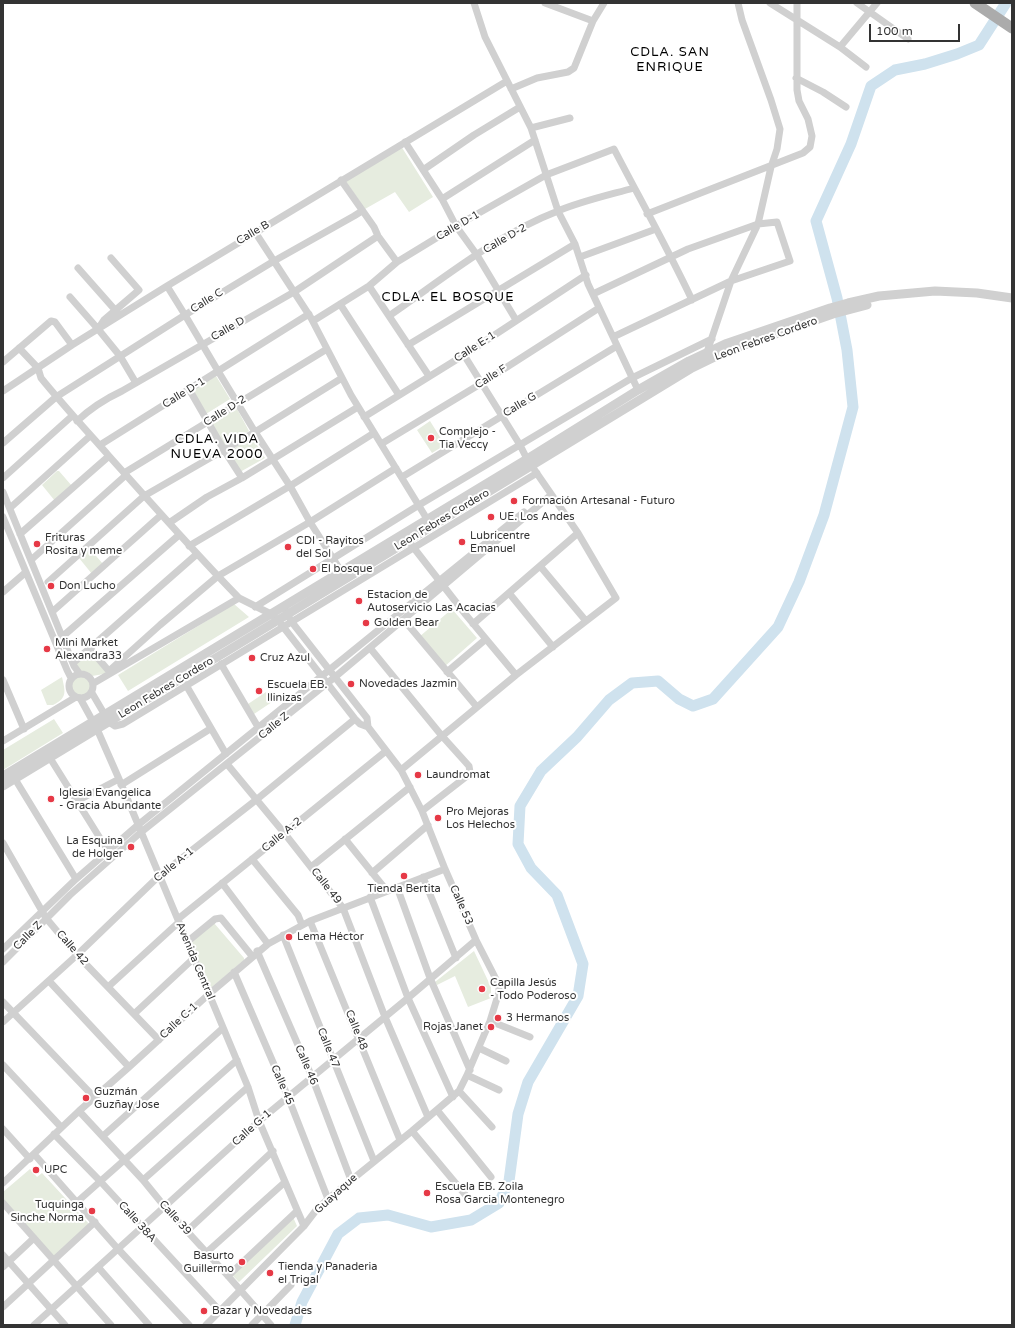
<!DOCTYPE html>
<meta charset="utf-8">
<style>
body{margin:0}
#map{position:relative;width:1015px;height:1328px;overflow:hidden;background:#fff;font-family:"Varela Round",sans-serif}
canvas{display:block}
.frame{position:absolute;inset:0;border:4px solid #333;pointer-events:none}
.scale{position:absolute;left:869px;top:24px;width:91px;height:18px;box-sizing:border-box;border:2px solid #333;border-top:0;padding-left:5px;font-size:12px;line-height:14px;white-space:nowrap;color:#333;-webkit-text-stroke:3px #fff;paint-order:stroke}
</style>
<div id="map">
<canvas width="1015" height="1328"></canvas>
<div class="frame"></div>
<div class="scale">100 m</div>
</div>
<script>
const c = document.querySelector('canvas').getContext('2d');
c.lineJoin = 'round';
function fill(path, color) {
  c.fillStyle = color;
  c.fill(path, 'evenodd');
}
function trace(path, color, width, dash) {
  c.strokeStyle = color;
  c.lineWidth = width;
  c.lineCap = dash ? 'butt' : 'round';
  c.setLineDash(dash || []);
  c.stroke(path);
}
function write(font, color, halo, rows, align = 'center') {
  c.font = font + ' "Varela Round",sans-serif';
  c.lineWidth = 4;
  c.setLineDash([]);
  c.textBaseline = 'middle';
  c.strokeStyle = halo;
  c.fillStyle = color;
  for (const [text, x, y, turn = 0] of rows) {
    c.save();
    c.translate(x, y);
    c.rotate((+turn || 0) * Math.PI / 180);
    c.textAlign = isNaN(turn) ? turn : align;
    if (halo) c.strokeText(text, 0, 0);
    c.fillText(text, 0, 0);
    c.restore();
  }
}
const green = new Path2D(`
 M401,146L433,197L409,212L395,192L365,209L345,180Z
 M216,376L230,399L206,414L192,390Z
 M236,407L249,431L224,446L211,422Z
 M430,421L445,445L432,453L417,430Z
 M252,437L265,458L240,472L228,452Z
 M57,471H59L72,486L55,501L42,485Z
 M90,549L103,564L92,574L79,558Z
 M234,604L249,617L128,691L118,675Z
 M452,609L477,638L444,667L419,637Z
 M90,651L107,671L104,674L92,676L89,673L81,671L75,663Z
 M70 685a11 11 0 1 1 22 0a11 11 0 1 1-22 0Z
 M62,677C65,691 68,698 53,705H47L41,690Z
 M266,692L272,702L254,714L248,704Z
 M54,719L63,733L3,770V750Z
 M214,923L244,958V960L211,988L209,986L190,941Z
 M474,951L491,987V998L468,1007L455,976L437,985L435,982Z
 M30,1169L37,1177L42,1173L90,1225L54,1257L3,1199V1192Z
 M293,1217L297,1226L239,1282L232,1275Z`);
const river = new Path2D(`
 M295,1325L302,1302L338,1234L359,1218L388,1215L431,1227L471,1220L499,1203L509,1181L518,1114L528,1082L578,996L583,964L557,895L531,868L518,844L520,806L541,771L577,737L609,700L632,683L658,681L679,699L693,706L713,699L778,627L799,582L824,515L853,407L847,350L837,298L816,221L851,144L871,86L895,70L925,64L957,54L979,45L1006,3`);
const minor = new Path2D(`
 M474,3L485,37L531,128L558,211L575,244L588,284L638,390
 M545,3L593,21
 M770,3L840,47L866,67
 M857,3L908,39
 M840,47L877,3
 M796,78L823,92L846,107
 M511,89L537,78L568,72L574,68L593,21L604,3
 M531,128L570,118
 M405,142L442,199L456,226L477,255L516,320
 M423,170L474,135L520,107
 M341,180L374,227L378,236L397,262
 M442,199L535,140
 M647,214L803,153L810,147L812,136L808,119L799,101L797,90V3
 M255,232L311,318L351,395L427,519
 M580,257L656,229
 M111,258L139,290L104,320L98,329L120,356L136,383
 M78,268L116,311
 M167,286L185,315L218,371L255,432L290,486L310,522L341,571
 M369,286L429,376
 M593,294L688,249L758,224L777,222L790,261L731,281L613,337
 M70,297L98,329
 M340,304L399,395
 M389,316C443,279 496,235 558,211C582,201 609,195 634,188
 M313,321L369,286L397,262L456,226L546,175L614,149C640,199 668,249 692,300
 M408,345L575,244
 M19,348L38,368L41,378C63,405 86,430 109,456C152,504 194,552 239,598
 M709,355L707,352L731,281L758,224L771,167L777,149L780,129L771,100L742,20L738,3
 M3,362L51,321L55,322L72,345
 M189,389L224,450L242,478
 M3,391L72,345L167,286L507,81
 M364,417L464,355L586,275
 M77,421C91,408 105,399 122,391L294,292L378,236
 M3,443L56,397L185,315L274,261L354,216L362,211
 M381,444L482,383L599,308
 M100,445L309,314
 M124,473L327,349
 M402,477L617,346
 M3,478L72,416
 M3,492L74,666L79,673
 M10,508L90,436
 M3,517L67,670L71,678
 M169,523L207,497L242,478L358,407
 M20,534L109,456
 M410,543L466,615L516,675
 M189,546L290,486L374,433
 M31,560L126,475
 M540,566L586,621
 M48,582L144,496L255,432L342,378
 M3,592L26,572
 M509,593L553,647
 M255,607L419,505L632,378L712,339
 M52,612L161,515
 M404,620L477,707
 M281,624L355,719L360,724L368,727
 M473,624L578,533
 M62,637L179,535
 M370,648L442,736L469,766L470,772L467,776L422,811
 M90,649L108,670H110L160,625L218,576L310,522L396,468
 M73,663L197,554
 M221,664L258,727
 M447,672L486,639
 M69 686a12 12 0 1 1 24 0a12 12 0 1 1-24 0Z
 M3,680L24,729
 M94,683L239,598L271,614L274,616
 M186,685L226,754
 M92,693L109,722L115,726L123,724L537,473
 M80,698L97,729L119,779L248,1087L259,1121L304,1226
 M3,741L76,697
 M50,758L108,851
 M227,764L285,834L343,908L385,1017L428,1117
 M401,770L516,675L616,598L578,533L527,459L520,445L464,355
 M15,779L76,879
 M121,785L210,729
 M77,801L119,779
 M345,839L387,891
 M3,843L46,918L77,955L159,1040
 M252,859L298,915L302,925
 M311,867L410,787
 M372,873L428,825
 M423,877L456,958
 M222,883L268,944
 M397,887L430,978L470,1070
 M370,897L408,998L453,1097
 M178,919L386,751
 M310,921L400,1140
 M283,935L374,1161
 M187,942L215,919L221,918L252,956
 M3,949L76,879L138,825L524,512
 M257,951L312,1077L351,1180
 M3,962L70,895L140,833L335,677L551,495
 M234,972L288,1097L328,1199
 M49,981L129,1067
 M108,987L179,922
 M3,1002L94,1097
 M134,1014L194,958
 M490,1021L530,1037
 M3,1022L77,955L159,876L256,800L355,719
 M479,1048L506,1061
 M3,1065L61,1127
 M467,1075L499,1090
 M459,1091L492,1127
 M437,1110L491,1177
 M79,1111L143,1180L165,1207L228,1276L271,1325
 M3,1129L30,1159
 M412,1131L468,1198
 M54,1134L100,1181L220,1311
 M103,1136L223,1028
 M34,1154L118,1249L189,1325
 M143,1180L248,1087
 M3,1183L79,1111L129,1067L209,994L268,944L310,921L445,869
 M77,1202L237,1060
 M3,1203L111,1325
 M187,1231L273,1151
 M207,1252L285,1182
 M3,1255L65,1325
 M3,1267L34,1238
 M98,1267L149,1325
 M228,1276L297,1211
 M3,1307L95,1222
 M34,1325L259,1121L408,998L476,940
 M206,1325L304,1226L317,1209L328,1199L412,1131L459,1091L467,1075L490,1021L499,992V985L476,940L445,869L422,811L401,770L368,727L367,718L291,621L286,611
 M252,1325L291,1285`);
const tertiary = new Path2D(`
 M3,776L527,459L638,390L689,361L725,344L830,308L848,303L879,296L935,291L977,293L1012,298
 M3,786L97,729L224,653L692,368L727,351L833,314L867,305`);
const primary = new Path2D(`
 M975,3L1012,28`);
const markers = [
 [431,438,4,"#e63946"],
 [514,501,4,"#e63946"],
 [491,517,4,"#e63946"],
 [462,542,4,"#e63946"],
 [37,544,4,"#e63946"],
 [288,547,4,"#e63946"],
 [313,569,4,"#e63946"],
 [51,586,4,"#e63946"],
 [359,601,4,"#e63946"],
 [366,623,4,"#e63946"],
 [47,649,4,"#e63946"],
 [252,658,4,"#e63946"],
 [351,684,4,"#e63946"],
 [259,691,4,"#e63946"],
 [418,775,4,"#e63946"],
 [51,799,4,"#e63946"],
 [438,818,4,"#e63946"],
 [131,847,4,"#e63946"],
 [404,876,4,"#e63946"],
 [289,937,4,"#e63946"],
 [482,989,4,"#e63946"],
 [498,1018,4,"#e63946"],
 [491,1027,4,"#e63946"],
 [86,1098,4,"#e63946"],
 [36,1170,4,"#e63946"],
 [427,1193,4,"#e63946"],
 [92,1211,4,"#e63946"],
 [242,1262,4,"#e63946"],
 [270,1273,4,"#e63946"],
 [204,1311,4,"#e63946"]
];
const streetNames = [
 ["Calle D-1",458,226,-30],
 ["Calle B",253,233,-31],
 ["Calle D-2",505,239,-30],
 ["Calle C",207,301,-32],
 ["Calle D",228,329,-30],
 ["Leon Febres Cordero",766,339,-20],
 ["Calle E-1",475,347,-33],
 ["Calle F",491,377,-32],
 ["Calle D-1",184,393,-32],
 ["Calle G",520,405,-31],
 ["Calle D-2",225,411,-32],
 ["Leon Febres Cordero",442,520,-31],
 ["Leon Febres Cordero",166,688,-31],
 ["Calle Z",274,726,-39],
 ["Calle A-2",282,835,-39],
 ["Calle A-1",174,865,-39],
 ["Calle 49",326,886,52],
 ["Calle 53",461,905,66],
 ["Calle Z",28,936,-45],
 ["Calle 42",72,948,49],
 ["Avenida Central",195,961,67],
 ["Calle C-1",179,1021,-43],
 ["Calle 48",356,1030,68],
 ["Calle 47",328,1048,68],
 ["Calle 46",306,1065,67],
 ["Calle 45",282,1085,67],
 ["Calle G-1",252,1128,-42],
 ["Guayaque",336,1194,-42],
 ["Calle 39",175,1218,48],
 ["Calle 38A",137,1222,48]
];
const poiNames = [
 ["Complejo -",439,432],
 ["Tia Veccy",439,445],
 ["Formación Artesanal - Futuro",522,501],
 ["UE. Los Andes",499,517],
 ["Lubricentre",470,536],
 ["Emanuel",470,549],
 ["Frituras",45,538],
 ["Rosita y meme",45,551],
 ["CDI - Rayitos",296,541],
 ["del Sol",296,554],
 ["El bosque",321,569],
 ["Don Lucho",59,586],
 ["Estacion de",367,595],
 ["Autoservicio Las Acacias",367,608],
 ["Golden Bear",374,623],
 ["Mini Market",55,643],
 ["Alexandra33",55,656],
 ["Cruz Azul",260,658],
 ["Novedades Jazmin",359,684],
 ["Escuela EB.",267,685],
 ["Ilinizas",267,698],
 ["Laundromat",426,775],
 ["Iglesia Evangelica",59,793],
 ["- Gracia Abundante",59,806],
 ["Pro Mejoras",446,812],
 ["Los Helechos",446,825],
 ["La Esquina",123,841,"right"],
 ["de Holger",123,854,"right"],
 ["Tienda Bertita",404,889,"center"],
 ["Lema Héctor",297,937],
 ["Capilla Jesús",490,983],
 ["- Todo Poderoso",490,996],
 ["3 Hermanos",506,1018],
 ["Rojas Janet",483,1027,"right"],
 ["Guzmán",94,1092],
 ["Guzñay Jose",94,1105],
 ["UPC",44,1170],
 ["Escuela EB. Zoila",435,1187],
 ["Rosa Garcia Montenegro",435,1200],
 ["Tuquinga",84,1205,"right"],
 ["Sinche Norma",84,1218,"right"],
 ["Basurto",234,1256,"right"],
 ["Guillermo",234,1269,"right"],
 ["Tienda y Panaderia",278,1267],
 ["el Trigal",278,1280],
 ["Bazar y Novedades",212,1311]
];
const quarterNames = [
 ["CDLA. SAN",670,53],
 ["ENRIQUE",670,68],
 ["CDLA. EL BOSQUE",448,298],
 ["CDLA. VIDA",217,440],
 ["NUEVA 2000",217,455]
];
fill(green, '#e6ecdf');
trace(river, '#cfe2ee', 11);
trace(minor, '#d0d0d0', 7);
trace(tertiary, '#d0d0d0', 9);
trace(primary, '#ababab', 11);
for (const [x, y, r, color] of markers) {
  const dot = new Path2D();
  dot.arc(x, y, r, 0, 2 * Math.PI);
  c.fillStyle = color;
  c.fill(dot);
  trace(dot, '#fff', 1.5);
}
write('11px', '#333', '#fff', streetNames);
write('11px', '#333', '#fff', poiNames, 'left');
c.letterSpacing = '1px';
write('13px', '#000', '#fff', quarterNames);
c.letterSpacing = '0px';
</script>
